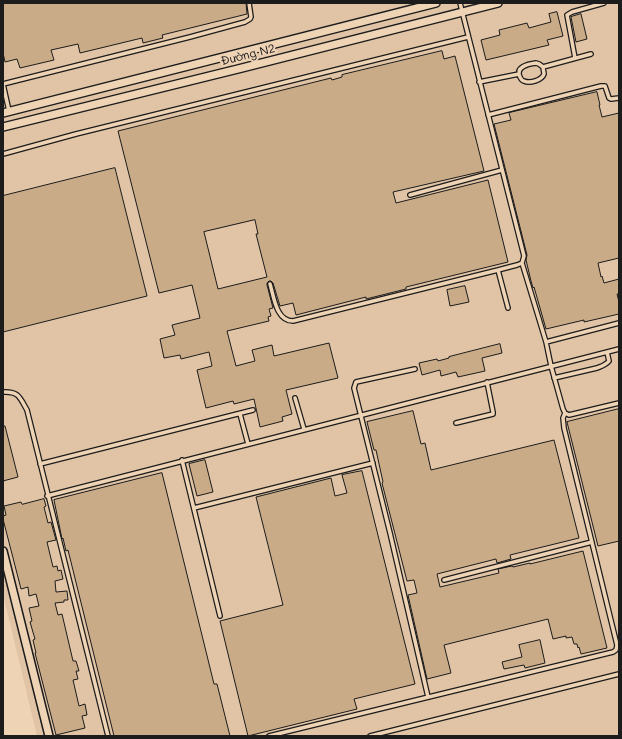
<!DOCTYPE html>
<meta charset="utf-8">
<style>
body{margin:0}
#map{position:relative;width:622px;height:739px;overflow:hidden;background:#efd3b5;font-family:Mali,sans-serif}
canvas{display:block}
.frame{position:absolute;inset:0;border:4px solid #1c1c1c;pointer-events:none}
</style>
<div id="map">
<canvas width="622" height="739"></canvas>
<div class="frame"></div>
</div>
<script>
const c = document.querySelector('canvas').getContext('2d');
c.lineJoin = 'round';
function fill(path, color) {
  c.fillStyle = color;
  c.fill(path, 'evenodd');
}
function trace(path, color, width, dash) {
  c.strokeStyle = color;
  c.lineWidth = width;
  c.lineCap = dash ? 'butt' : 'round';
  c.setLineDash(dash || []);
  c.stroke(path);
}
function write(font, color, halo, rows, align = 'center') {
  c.font = font + ' Mali,sans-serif';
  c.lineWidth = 4;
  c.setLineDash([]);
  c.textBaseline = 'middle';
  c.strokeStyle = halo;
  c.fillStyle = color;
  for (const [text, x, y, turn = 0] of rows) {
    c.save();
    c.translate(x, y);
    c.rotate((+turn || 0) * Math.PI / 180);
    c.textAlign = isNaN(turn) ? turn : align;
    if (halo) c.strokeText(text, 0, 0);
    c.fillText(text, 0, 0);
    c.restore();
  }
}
const built = new Path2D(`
 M3,3H619V736H37L3,594Z`);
const building = new Path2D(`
 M3,3H246L247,14L162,35L163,38L143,43L142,38L80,53L78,44L51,50L54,60L20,68L17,59L5,62L3,53Z
 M557,12L563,36L547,40L549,45L486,60L481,40L500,35L499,30L527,23L529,28L551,22L549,14Z
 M581,14L587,39L576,42L571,17Z
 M442,51L444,59L455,56L484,171L393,192L396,203L488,180L508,262L406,287V289L366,299V297L296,315L293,303L280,306L273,283L271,281H269L267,283V285L273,308L269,309L271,316L268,317L269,321L227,331L236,366L255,361L252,350L272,345L274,356L329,343L338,378L286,390L292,414L282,417L283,421L260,427L254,399L234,404L233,401L206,408L197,370L212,366L209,352L181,359L180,355L164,358L160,339L175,335L172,325L200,318L192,285L159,293L118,131L331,78L332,80L342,77V75ZM255,220L258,234H256L267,277L218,289L204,232Z
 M597,92L600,105H599L602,117L619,113V258L598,263L601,277L602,276L604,283L619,279V294H617L619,302V314L584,322V320L546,329L534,287L533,288L531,281L526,260L527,255L494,124L511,120L509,113Z
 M115,168L147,296L3,332V196Z
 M465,286L469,302L450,306L447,290Z
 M500,344L502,353L482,358L485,371L458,377L456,372L441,376L440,370L422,375L419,363L437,359L438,361L449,358V357Z
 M619,409V541L598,546L567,422Z
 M413,411L421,444L425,443L431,470L554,440L579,538L510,555L511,559L497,563L496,559L437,574L440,587L499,573L498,569L512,566L513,567L530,563V564L583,551L607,648L581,654L579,647L578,648L577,644H574L572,637L566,638V636L553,639L548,619L444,645L451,673L427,679L408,595L417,593L414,580L407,581L382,483L383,482L376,450H374L367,422Z
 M3,426H5L18,477L3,481Z
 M205,460L213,492L197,496L189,464Z
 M362,471L415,684L354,699L357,709L248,736L220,621L283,605L256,497L331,478L335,496L347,493L342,475Z
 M162,473L214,684H217L230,736H114L68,550L66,551L63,538L62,539L54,500Z
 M44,499L46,506L44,507L48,523L51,522L56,540L47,542L53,567L57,566L58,571L61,570L63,579L55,581L56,592L67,591L68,600H64V602L55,603L58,615L62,614L73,661H76L79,671H76L78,679L73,680L79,706L85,704L87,715L82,716L85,728L56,735L35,653H36L33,640L35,639L30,622L32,621L29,608L39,606L36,594L29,596L28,587L21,589L3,519V516L6,515L4,506L21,502L22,504Z
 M540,640L545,663L525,668L524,665L504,669L502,662L522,657L519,645Z`);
const service = new Path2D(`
 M575,58L567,15L572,12L604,3
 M536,63L539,64L543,67C543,69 544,72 544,74C542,80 530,84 524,81C522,81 521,79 520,77C515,67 528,64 536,63Z
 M543,67L591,54
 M479,82L519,74
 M9,111L3,84L190,37L245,22L250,19L251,17L249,3
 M488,115L601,86H605L609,98L611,99L619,98
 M3,154L76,134L468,37
 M410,195L502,170
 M522,263L546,342L551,366L563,409L565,413L569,415L619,403
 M498,270L508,308
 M270,284C274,297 276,321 293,321L498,270L517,265L522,263L524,256L460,3
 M546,342L619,323
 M415,369L356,382L354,388L390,533L428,697
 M554,378L597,368C602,366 606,365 609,361L607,352
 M3,392C19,391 20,398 27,410L108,736
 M295,398L304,429
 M240,414L248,444
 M456,423L493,414V412L487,382
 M182,460L220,616
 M40,464L253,410
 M47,496L619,349
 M194,508L373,463
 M444,580L592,542
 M269,736L613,652L616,650L617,645L564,428L563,418L565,413
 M370,736L619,674`);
const minor = new Path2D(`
 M3,113L436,3
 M3,127L242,68L498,3
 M3,551L49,736`);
const streetNames = [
 ["Đường N2",248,55,-14]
];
fill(built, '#e0c4a5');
fill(building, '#caab88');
trace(building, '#1c1c1c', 1);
trace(service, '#1c1c1c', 6);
trace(minor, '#1c1c1c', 10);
trace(service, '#efd3b5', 3.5);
trace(minor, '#efd3b5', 7);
write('12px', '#1c1c1c', '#efd3b5', streetNames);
</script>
